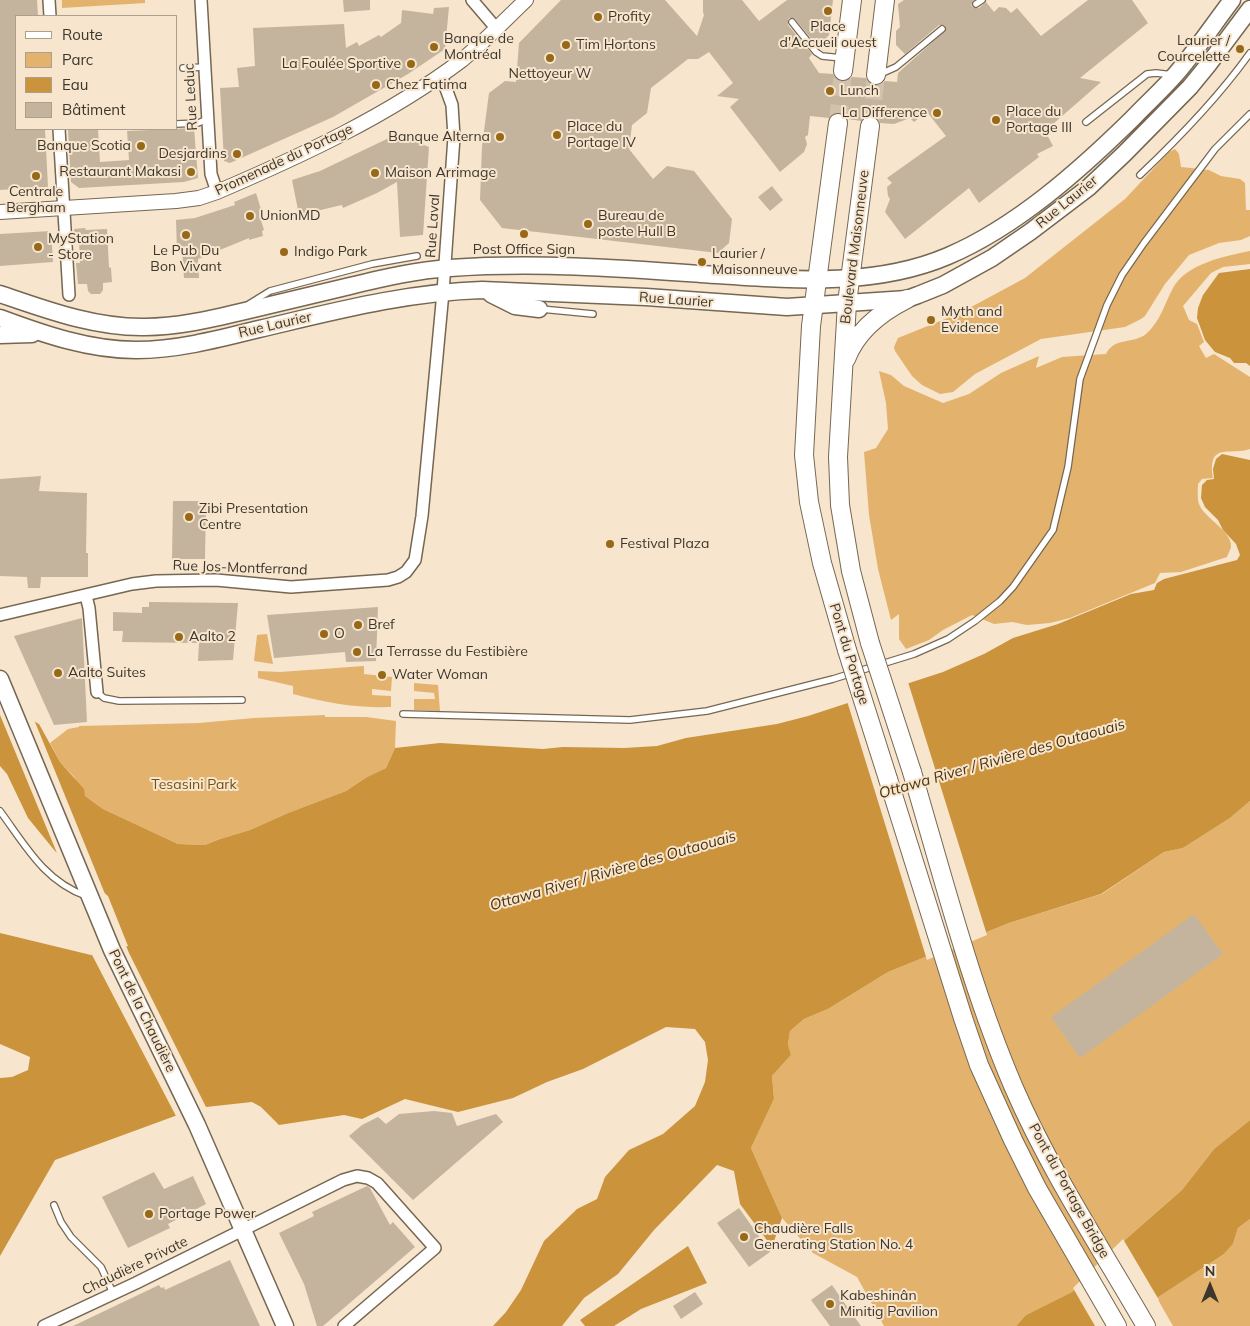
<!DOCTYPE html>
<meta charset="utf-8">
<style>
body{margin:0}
#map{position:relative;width:1250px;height:1326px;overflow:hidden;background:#f7e5cd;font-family:Mulish,sans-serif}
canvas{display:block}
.legend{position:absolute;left:15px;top:15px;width:162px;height:115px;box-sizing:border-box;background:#f7e5cd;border:1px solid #ac9f8d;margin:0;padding:6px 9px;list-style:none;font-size:15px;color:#3c362c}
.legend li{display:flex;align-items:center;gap:10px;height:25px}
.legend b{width:25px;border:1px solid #ac9f8d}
.north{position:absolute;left:1185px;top:1261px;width:50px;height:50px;-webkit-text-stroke:4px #f7e5cd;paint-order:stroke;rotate:0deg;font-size:14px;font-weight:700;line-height:20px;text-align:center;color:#3c362c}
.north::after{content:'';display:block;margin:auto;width:18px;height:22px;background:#3c362c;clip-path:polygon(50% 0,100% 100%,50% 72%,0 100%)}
</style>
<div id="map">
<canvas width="1250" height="1326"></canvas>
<ul class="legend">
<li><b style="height:6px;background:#fff"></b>Route</li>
<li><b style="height:14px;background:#e3b36d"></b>Parc</li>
<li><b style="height:14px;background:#ca933c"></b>Eau</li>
<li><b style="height:14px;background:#c5b49d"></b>Bâtiment</li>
</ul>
<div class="north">N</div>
</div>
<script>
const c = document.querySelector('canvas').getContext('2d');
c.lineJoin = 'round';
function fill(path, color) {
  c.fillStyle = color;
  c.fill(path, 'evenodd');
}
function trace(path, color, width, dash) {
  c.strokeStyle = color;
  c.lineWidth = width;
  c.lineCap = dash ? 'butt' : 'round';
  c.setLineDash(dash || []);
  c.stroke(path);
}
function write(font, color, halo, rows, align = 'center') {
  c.font = font + ' Mulish,sans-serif';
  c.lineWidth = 4;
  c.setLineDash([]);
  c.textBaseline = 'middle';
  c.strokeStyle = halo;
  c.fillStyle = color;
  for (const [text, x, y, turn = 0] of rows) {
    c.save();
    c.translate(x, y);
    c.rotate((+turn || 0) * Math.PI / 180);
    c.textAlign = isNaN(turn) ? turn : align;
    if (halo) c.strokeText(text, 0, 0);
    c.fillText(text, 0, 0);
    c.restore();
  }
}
const green = new Path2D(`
 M62,0H145V3L62,8Z
 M1175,149L1179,154L1181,167L1209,170L1221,176L1240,179L1245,183L1246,210H1250V236L1241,240L1219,243L1189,255L1165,284L1145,316L1141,319L1125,327L1041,339L975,374L953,392L940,394L922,385L912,376L895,351L894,347L898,338L960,313L1025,278L1125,199L1169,152Z
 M1250,251V264L1223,267L1211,273L1183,306L1189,320L1197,324L1204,342L1199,346L1206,358L1214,354L1250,377V449C1231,456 1207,441 1213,478L1202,479L1198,484C1198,490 1197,498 1199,504C1204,518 1231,530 1231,546C1231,549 1228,554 1227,557L1181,572L1160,573L1155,583L1070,618L1050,623L1027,625L1012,622L994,624L972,615L943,630L929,640L906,649L899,639V614L891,620L878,569L869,515L864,452L876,448L888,429L886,403L879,371L891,375L904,386L943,403L969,394L1001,373L1039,356L1036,368L1062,357L1106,354C1114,337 1134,344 1146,334C1160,322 1165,303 1173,288C1186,264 1225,256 1250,251Z
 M267,634L273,664L254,661L257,635Z
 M364,666V674L392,677L391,691L372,689V695L391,696V707C355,708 328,703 293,694V686L258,678V671L280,672Z
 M414,683L438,685L440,711L414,710V699H435L434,693L414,691Z
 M325,715V717H366L396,721L395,748L386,768L367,777L346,791L288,813L250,830L220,839L205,845L178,844L103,809L85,796L74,777L60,762L50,743L68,729L79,727V726L199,723L254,718Z
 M1250,801V1120L1214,1149L1182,1190L1126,1239L1072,1292L1026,1315L1016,1326H884L857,1277L813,1253L782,1218L751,1148L774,1099L772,1076L791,1055L788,1044L790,1031L804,1019L828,1009L888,972L1009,923L1102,894L1164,852L1183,848L1230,818Z
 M1250,1219V1326H1173L1157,1298L1224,1254L1233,1244L1238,1228Z`);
const water = new Path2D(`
 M1250,269V366L1246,363H1234L1230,358L1215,352L1205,340L1197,318L1198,308L1203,295L1219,273Z
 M1222,454L1250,460V801L1230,818L1183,848L1164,852L1101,894L1009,923L888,972L828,1009L804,1019L790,1031L788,1044L791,1055L772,1076L774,1099L751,1148L782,1218L772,1247L740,1204L734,1171L717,1165L654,1230L618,1274L584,1298L562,1326H493L506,1312L521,1290L544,1241L577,1209L597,1199L605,1177L629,1150L663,1134L695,1106L705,1082L708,1060L705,1042L695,1029L666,1027L583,1069L547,1082L513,1098L458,1112L405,1099L362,1119L344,1115L279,1125L261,1107L252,1102L206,1107L175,1116L55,1160L0,1256V1078L12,1077L28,1070L30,1057L0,1044V933L91,955L128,946L108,896L55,851L28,818L7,774L0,766V702L39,724L60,762L84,789L85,796L103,809L178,844L205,845L220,839L250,830L288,813L346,791L367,777L386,768L395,748L440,743L543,749L563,747L624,748L657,746L686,738L777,724L808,716L943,672L984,654L1013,638L1058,624L1131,594L1154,590L1157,583L1164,579L1237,560L1240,555L1236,544L1223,530L1218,520L1205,507L1201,498L1202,485L1207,480L1214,479L1213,469L1216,459Z
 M1250,1120V1219L1238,1228L1233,1244L1224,1254L1157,1298L1121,1326H1016L1026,1315L1072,1292L1126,1239L1182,1190L1214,1149Z
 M688,1246L707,1283L641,1309L614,1326H585L580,1320Z`);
const pier = new Path2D(`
 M908,682L987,935L927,960L847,701Z
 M0,699L33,717L129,953L207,1109L177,1118L91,953L125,944L106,898L59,858L0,715Z
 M1123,1239L1159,1300L1125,1326H1095L1073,1288Z`);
const building = new Path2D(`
 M0,0H37L38,16H16V129H45L48,187L0,190Z
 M343,0H370V10L344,12Z
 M561,0H665L697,36L704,15L703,12V0H742L759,21L787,0H833L829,35L818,47L795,19L789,18L788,21V25L812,54L809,58L819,73L833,74L836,79L842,82L848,81L852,77L866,78L869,83L875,86L881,85L885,81L897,82L898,73L946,30L944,25H939L905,54L896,45V31L900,27L898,4L904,0H974L971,5L974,8H979L986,2L994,12L999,7L1006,8L1011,13L1017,8L1041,36L1088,0H1132L1148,23L1080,78L1101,82L1045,131L1053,146L1037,154L1039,157L979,203L969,188L905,239L885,212L890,199L888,196L887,187L892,183L887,178L946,136L927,112L914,122L910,118L894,124L880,123L877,118L871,115L866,116L861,121L848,119L845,115L839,112L834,113L829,118L810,116L808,135L805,137L807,144L804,152L780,172L730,107L739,99L717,96L733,83L709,52L698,59H688L651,88L647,113L632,125L629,149L653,179L667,166L694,171L732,219L729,243L718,253L502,228L480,200L482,146L489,93L505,81L516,82L519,43Z
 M449,7L445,49L408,74L333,117L230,163L224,161L220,88L239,87L237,68L255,66L253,28L344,24L346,48L357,42L359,46L379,35L381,37L401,23L402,10L433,14L434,8Z
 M194,128L198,178L184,182L79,188L71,182L68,129H98L100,162L129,160L127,131Z
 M393,136L404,137L429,147L423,235L400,237L397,182L377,193L343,208L342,205L299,215L292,180L320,171Z
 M772,186L783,200L770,211L758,197Z
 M256,193L263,216L260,217L264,230L262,231L263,236L249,240V238L198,259L199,278H184L182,250L177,251L176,220L195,218L235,205L234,202Z
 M85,228L86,230L107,229L109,267L111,268L112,282L103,283V290L100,294H91L88,291L87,284H78L76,263H80L79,241H75L74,229Z
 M51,231L53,262L0,266V234Z
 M41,476L39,491L87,493L86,553H88V577H41L40,588H28L27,577L0,576V479Z
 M173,501H206L205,559H172Z
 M149,602L238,603L233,660L198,661L199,643L122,642L123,631H113V612L142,613V607H149Z
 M378,607L376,661L346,662L345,652L274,658L267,615Z
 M82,618L87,722L54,725L14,636Z
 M1194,914L1223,954L1080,1058L1051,1017Z
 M434,1111L452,1113L457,1126L496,1114L503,1122L413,1200L349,1136L362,1125L378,1117L386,1124L399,1114Z
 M154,1172L164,1189L193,1176L206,1204L168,1224L170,1228L128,1248L102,1197Z
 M367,1186L370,1188L390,1225L393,1222L415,1247L323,1326H317L304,1284L279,1233L314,1216L312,1212Z
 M739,1208L770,1252L749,1267L717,1223Z
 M230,1260L260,1326H73L159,1285L161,1288L164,1287L165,1290Z
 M832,1285L848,1308L861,1326H830L811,1300Z
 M695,1292L703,1304L681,1319L673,1306Z`);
const primaryTunnel = new Path2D(`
 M838,123L843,71
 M870,126L876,75`);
const service = new Path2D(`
 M976,4L982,0
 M792,22L816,52L822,56L842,58
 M183,68L205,67
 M878,75L896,67L942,29
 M1086,122L1147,74L1156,73L1173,75
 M176,124L198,123L208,119
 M1140,175C1180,137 1218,98 1250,53
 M249,304L270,291L372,264L417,256
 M541,309L593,314
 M97,692L104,698L119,701L242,700
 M403,714L630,720L707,711L833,679L914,654L948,639L975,621L1000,601L1013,587L1053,530L1068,467L1080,379L1107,305L1122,275L1144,243L1215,149L1250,114
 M0,811C25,845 44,881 86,896
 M54,1205L61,1222L71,1237L101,1267L113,1293`);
const minor = new Path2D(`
 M49,0L50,16
 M201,0L211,174L217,192
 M472,0L496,28
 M59,129L69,295
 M86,596L89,608L97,692
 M0,615L132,584L156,581L216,580L291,587L388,580L398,577L406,572L415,560L422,516L443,292L454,137L452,105L441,75
 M44,1326L136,1283L343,1180L357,1176L368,1178L377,1183L435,1248L344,1326`);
const tertiary = new Path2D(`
 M0,212L176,201L199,198L217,192C301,156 388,116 462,60C484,42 505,20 526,0`);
const secondary = new Path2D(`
 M0,294C47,310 95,328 145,327C179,327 211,319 245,311C280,303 315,294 350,286C383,278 417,270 450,268C534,262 617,268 701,274C782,279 871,289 948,256C1016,227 1079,171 1132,119C1146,104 1161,91 1175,75C1195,52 1213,25 1232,0
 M491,294L515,306L539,309
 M0,318C43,334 89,350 136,350C177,350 219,339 259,329C332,312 407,292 482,290L646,297L787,307L907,299L918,295L943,285L992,258L1030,232L1088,188L1124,154L1190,87L1208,65L1250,9
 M0,335L32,334
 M0,679L112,950L197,1125L285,1326`);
const primary = new Path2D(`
 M843,71L852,0
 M876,75L885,0
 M838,123L811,326L804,455L809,502L822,563L847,650
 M870,126L847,303L838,457L840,505L851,571L870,643
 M846,359C857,330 881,312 907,299
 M912,772C943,877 971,988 1014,1088C1050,1171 1101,1248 1146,1326
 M888,779L963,1018L979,1065L1013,1140L1037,1188L1117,1326`);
const primaryBridge = new Path2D(`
 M870,643L912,772
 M847,650L888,779`);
const markers = [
 [828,11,5,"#966817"],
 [598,17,5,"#966817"],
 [566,45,5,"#966817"],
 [434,47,5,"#966817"],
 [1240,49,5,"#966817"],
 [550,58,5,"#966817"],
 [411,64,5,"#966817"],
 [376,85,5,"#966817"],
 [830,91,5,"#966817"],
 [937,113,5,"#966817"],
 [996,120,5,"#966817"],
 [557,135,5,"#966817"],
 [500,137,5,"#966817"],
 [141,146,5,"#966817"],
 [237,154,5,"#966817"],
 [191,172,5,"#966817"],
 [375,173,5,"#966817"],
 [36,176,5,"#966817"],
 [250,216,5,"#966817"],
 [588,224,5,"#966817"],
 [524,234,5,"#966817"],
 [186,235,5,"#966817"],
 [38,247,5,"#966817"],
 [284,252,5,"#966817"],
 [702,262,5,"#966817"],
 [931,320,5,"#966817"],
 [189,517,5,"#966817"],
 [610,544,5,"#966817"],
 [358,625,5,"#966817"],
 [324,634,5,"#966817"],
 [179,637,5,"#966817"],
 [357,652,5,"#966817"],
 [58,673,5,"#966817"],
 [382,675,5,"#966817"],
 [149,1214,5,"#966817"],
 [744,1237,5,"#966817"],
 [830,1304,5,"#966817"]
];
const poiNames = [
 ["Profity",608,17],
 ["Place",828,27,"center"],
 ["d'Accueil ouest",828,43,"center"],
 ["Banque de",444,39],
 ["Montréal",444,55],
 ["Laurier /",1230,41,"right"],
 ["Courcelette",1230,57,"right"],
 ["Tim Hortons",576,45],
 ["La Foulée Sportive",401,64,"right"],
 ["Nettoyeur W",550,74,"center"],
 ["Chez Fatima",386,85],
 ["Lunch",840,91],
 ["Place du",1006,112],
 ["Portage III",1006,128],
 ["La Difference",927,113,"right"],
 ["Place du",567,127],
 ["Portage IV",567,143],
 ["Banque Alterna",490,137,"right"],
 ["Banque Scotia",131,146,"right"],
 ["Desjardins",227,154,"right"],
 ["Restaurant Makasi",181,172,"right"],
 ["Maison Arrimage",385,173],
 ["Centrale",36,192,"center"],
 ["Bergham",36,208,"center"],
 ["UnionMD",260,216],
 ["Bureau de",598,216],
 ["poste Hull B",598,232],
 ["MyStation",48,239],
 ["- Store",48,255],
 ["Post Office Sign",524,250,"center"],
 ["Le Pub Du",186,251,"center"],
 ["Bon Vivant",186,267,"center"],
 ["Indigo Park",294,252],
 ["Laurier /",712,254],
 ["Maisonneuve",712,270],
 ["Myth and",941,312],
 ["Evidence",941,328],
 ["Zibi Presentation",199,509],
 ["Centre",199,525],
 ["Festival Plaza",620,544],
 ["Bref",368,625],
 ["O",334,634],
 ["Aalto 2",189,637],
 ["La Terrasse du Festibière",367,652],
 ["Aalto Suites",68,673],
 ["Water Woman",392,675],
 ["Portage Power",159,1214],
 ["Chaudière Falls",754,1229],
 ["Generating Station No. 4",754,1245],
 ["Kabeshinân",840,1296],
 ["Minitig Pavilion",840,1312]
];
const streetNames = [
 ["Rue Leduc",191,97,-93],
 ["Promenade du Portage",284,160,-25],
 ["Rue Laurier",1067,202,-39],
 ["Rue Laval",433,226,-86],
 ["Boulevard Maisonneuve",855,247,-83],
 ["Rue Laurier",676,300,4],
 ["Rue Laurier",275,325,-13],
 ["Rue Jos-Montferrand",240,568,2],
 ["Pont du Portage",849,654,73],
 ["Pont de la Chaudière",142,1011,64],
 ["Pont du Portage Bridge",1069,1191,61],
 ["Chaudière Private",135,1266,-26]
];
const parkNames = [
 ["Tesasini Park",194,785]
];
const waterNames = [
 ["Ottawa River / Rivière des Outaouais",1002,759,-16],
 ["Ottawa River / Rivière des Outaouais",613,871,-16]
];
fill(green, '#e3b36d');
fill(water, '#ca933c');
fill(pier, '#f7e5cd');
fill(building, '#c5b49d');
trace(primaryTunnel, '#d2c2ad', 18, [18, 9]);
trace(service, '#766752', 8);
trace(minor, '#766752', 14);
trace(tertiary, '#766752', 16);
trace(secondary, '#766752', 19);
trace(primary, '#766752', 20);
trace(service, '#fff', 5.5);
trace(minor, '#fff', 11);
trace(tertiary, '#fff', 14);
trace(secondary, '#fff', 16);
trace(primary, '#fff', 18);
trace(primaryBridge, '#766752', 20, []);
trace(primaryBridge, '#fff', 18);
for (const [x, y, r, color] of markers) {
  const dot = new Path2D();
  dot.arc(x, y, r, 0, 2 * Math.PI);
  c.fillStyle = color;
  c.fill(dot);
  trace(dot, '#f7e5cd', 2);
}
write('14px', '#3c362c', '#f7e5cd', poiNames, 'left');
write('14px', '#3c362c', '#f7e5cd', streetNames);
write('14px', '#74500d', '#f7e5cd', parkNames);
write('italic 15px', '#4a330e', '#f7e5cd', waterNames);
</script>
